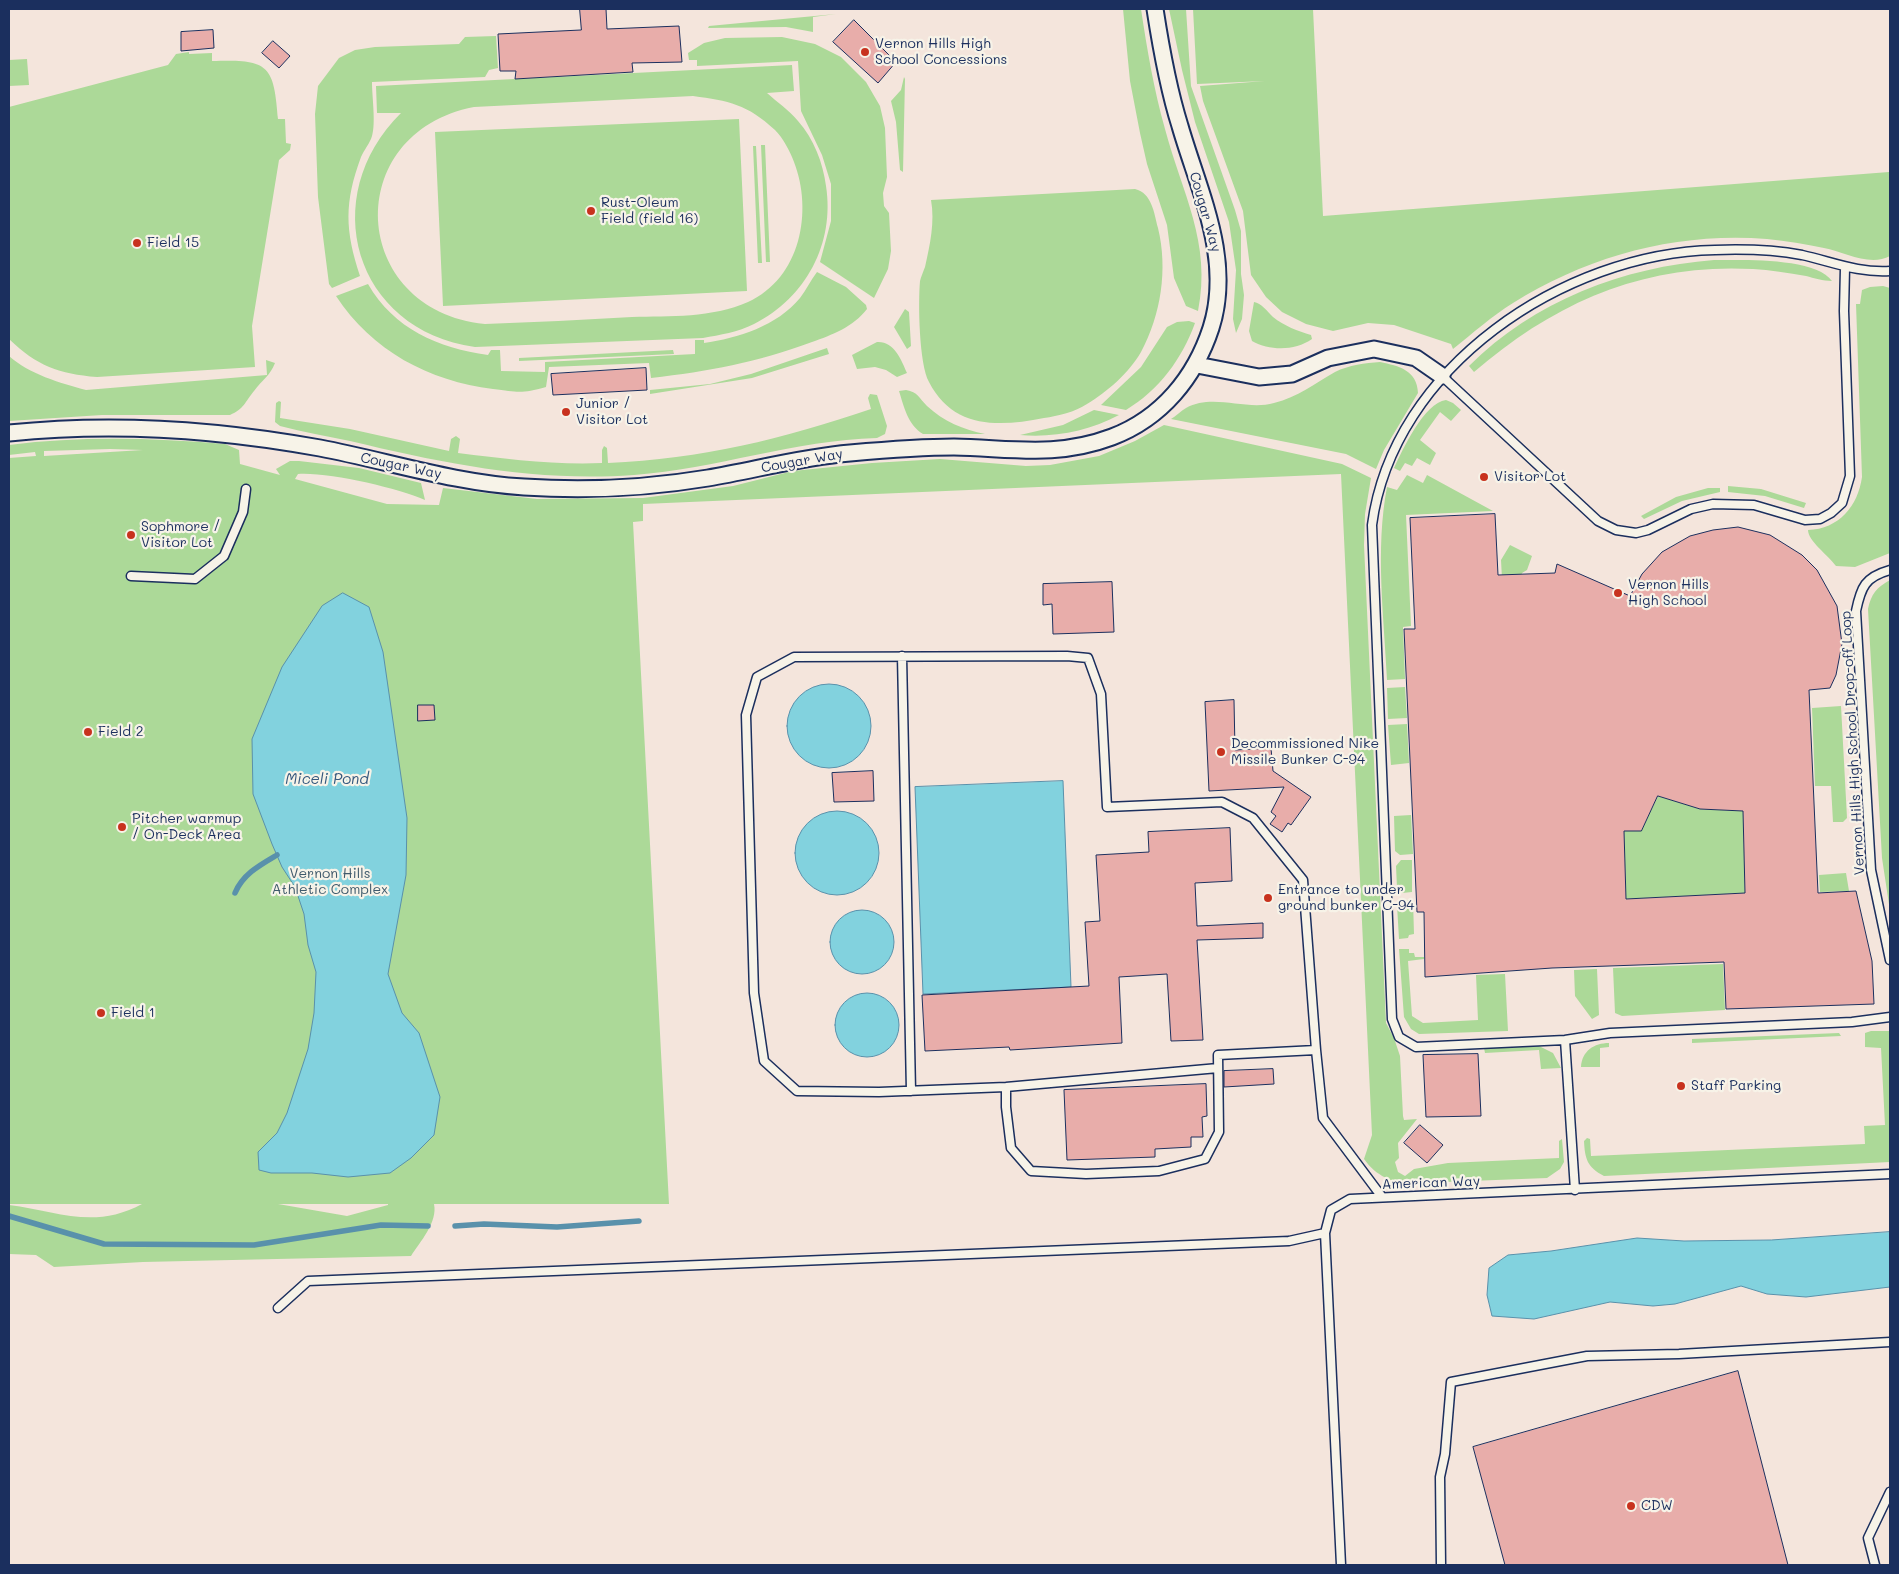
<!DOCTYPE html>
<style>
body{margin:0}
#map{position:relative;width:1899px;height:1574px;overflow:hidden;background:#f4e5dc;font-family:Mali,sans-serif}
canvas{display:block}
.frame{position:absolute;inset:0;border:10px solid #1b2f5e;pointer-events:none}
</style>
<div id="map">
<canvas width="1899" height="1574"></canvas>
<div class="frame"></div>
</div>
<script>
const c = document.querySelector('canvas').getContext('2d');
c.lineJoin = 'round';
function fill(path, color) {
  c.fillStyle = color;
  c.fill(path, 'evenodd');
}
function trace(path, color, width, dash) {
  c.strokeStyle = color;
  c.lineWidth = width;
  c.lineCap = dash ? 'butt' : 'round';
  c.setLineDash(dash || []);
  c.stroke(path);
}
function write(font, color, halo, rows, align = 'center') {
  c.font = font + ' Mali,sans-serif';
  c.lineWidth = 4.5;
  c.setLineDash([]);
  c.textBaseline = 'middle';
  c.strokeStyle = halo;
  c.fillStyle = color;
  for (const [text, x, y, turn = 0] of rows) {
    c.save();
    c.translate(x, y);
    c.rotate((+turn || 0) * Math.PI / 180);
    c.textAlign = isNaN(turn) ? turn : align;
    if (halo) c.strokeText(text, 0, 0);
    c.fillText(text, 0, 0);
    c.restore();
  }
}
const green = new Path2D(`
 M1123,9H1141C1147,49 1154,90 1165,129C1182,193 1212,243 1198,311L1186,306L1174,278L1167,225L1147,164L1140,133L1130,81Z
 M1169,9H1186L1191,86L1235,210L1241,231V274L1244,295L1242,319L1236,333L1233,319L1236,270L1229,222L1195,122L1182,70Z
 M1193,9H1313L1323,216L1889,172L1890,256C1870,267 1844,252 1824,248C1805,244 1787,241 1767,239C1678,232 1590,255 1513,303C1492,316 1473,333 1453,349L1451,344L1394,325L1368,323L1333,331L1306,324L1282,312L1266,297L1251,275L1243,211L1203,101L1200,86L1265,81L1197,84Z
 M836,14L813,17V32L786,27L708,28L709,26Z
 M496,36L498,68L489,70L485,77L372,82C372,97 376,123 372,136C370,143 364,150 361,157C344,203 345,230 360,276L332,288L329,284L318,197L315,114L318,86L339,58L355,50L375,47L459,44L465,37Z
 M782,37L815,44L841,57L866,82L880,106L885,128L887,177L883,193L884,206L889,213L891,251L888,269L874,298L820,262L831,221V184L822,155L801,111L798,61L697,66V60H689L688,53L704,43L725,38Z
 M189,52V54L212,53V61C268,59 274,64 278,119H285L286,143L291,144L290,150L279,160L252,326L255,367L97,377C59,374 37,366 9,339V107L168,65L176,54Z
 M27,59L29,85L9,86V60Z
 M792,65L794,91L767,93C777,102 789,110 798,121C814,139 823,163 826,186C835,243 806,298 754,324C738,332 720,335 703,338L475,347C354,330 316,197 401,113H377L376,86ZM693,96C729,101 747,104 775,130C783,138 790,151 794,162C813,211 801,278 748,302C712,318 670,316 632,317C583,320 534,322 485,324C349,310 340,133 474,107Z
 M904,77L905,79L903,172L900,170L896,122L891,101L901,90Z
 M739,119L747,291L443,306L435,132Z
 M761,145H765L770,262H766Z
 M753,146H756L762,263H758Z
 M1135,189C1152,193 1154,213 1158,228C1168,269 1161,315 1141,352C1129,373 1107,392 1087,404C1075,412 1058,416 1044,418C999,427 953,429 929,382C919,364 918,303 920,281C921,277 923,272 925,267C930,245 935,222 931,200Z
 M1714,260C1741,260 1816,257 1832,281C1823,281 1814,278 1806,276C1788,273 1770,270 1753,269C1644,263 1555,302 1474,372L1469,366C1534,301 1623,267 1714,260Z
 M817,272L846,287L866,305L867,309C853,327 832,335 812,342C755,363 710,371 651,378L649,363L549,367L546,387C521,394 518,392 493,389C429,381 372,351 336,296L368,284C394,329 438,348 488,355L491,350H500L501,371L545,372V362L695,354V340H704V343C738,338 777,326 800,298C806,290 811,280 817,272Z
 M1883,286L1890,288V553L1855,567L1836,566C1828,555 1808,541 1808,530C1839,529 1858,506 1862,477L1856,304H1860L1862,290L1870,287Z
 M1254,302C1261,303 1268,312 1273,317C1284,326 1298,331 1311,335L1312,339C1295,351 1270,351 1252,341L1249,331Z
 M905,309L909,312L911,346L907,349L894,327Z
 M1189,321L1195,323C1182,359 1159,390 1126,410L1101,405L1141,367L1167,327L1177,322Z
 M877,342C894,341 901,359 907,373L897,377L886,370L875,367L857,369L852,355Z
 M827,348L829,354L752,378L650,394V390L710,384L751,374Z
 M673,350L674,354L519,361V358Z
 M9,356C29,374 60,383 86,390L267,375L266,360L275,363C270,376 262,380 254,391C245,402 244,409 230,415H102L9,421Z
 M1380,362C1399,366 1417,370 1418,393L1384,450L1376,469L1346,454L1171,419C1176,416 1181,411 1186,408C1213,393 1246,411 1274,403C1298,397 1314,384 1335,372C1349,365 1365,363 1380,362Z
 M906,390C918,392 919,398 927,406C943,421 964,430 985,434H923C908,425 904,407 899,391Z
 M870,394L877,395L887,426L885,434L877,438C795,440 716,469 634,475C535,482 446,464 350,441C327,436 303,432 280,426L275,422L276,403L279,401L281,402L280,418L350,429L449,451L451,439L456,436L460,439L458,453C506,459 554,465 602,463V450L604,446L607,448L608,463C702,459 782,439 871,409L868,398Z
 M1446,400L1453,403L1461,410L1451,421L1440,412L1420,440L1436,453L1430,465L1417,458L1412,466L1405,463L1400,471L1394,468C1403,449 1424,403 1446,400Z
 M1094,410L1119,415C1089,431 1054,438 1020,435L1063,425Z
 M1164,425L1342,464L1371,478L1365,514L1364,545L1386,1023L1394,1038L1400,1056L1403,1116L1404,1120L1417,1119L1398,1143L1399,1158L1395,1162L1398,1172L1405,1176L1414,1169L1448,1163L1559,1158V1141L1562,1139L1564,1162L1560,1169L1547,1178L1419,1183V1179H1414V1184C1392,1183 1376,1176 1364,1159L1372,1135L1341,474L643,504V521L633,522L669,1204H434C438,1222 420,1242 411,1256L143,1262L54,1267L36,1255L9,1254V1205C57,1211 94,1230 142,1204H9V458L36,456L35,452L9,455V445C81,436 153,438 225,444L239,450L240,464L280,475L276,469L290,461H299L359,468L421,483L425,500C397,488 329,472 298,474L295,479L387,504L439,505L443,488L537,499L643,498L733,486L793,471L872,463L940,459L1026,466L1050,465L1099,456L1135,441ZM110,449L143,450L44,456V451ZM278,1204H388V1205L347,1216Z
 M1407,475L1423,483L1427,475L1493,511L1406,515L1411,626L1403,627L1405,679L1387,680C1384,616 1375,550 1387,487L1397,490Z
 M1728,486L1761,489L1806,503L1804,508L1765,496L1728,492Z
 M1708,488H1720V492L1682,501L1644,519L1641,516L1676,497Z
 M1510,545L1532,556L1527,570L1522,573L1521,578L1502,579L1501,560Z
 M1890,580V911L1882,858L1868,609C1871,594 1877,587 1890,580Z
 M1405,687L1407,718L1388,719L1387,688Z
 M1841,706L1847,818L1843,822H1833L1831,786H1815L1812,708Z
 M1407,724L1409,763L1391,765L1388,725Z
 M1658,796L1700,809L1743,811L1745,893L1626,899L1624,831H1641Z
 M1411,815L1413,854L1400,855L1395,851L1394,816Z
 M1401,860H1412V892L1402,893L1397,888L1396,866Z
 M1846,873L1849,891L1820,892L1819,875Z
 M1403,900H1413L1414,934L1409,935L1408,938L1399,939L1397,905Z
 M1399,949H1409V953H1414L1415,957H1424V959L1408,961L1412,1016L1423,1023L1478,1020L1476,975L1505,974L1508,1031L1419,1034L1411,1029L1404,1017Z
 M1723,964L1725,1010L1622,1016L1615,1013L1613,968Z
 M1597,969L1599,1015L1592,1019L1575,996L1574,970Z
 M1871,1031H1890V1162L1604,1176C1587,1167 1585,1159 1584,1141L1587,1138L1590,1139L1591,1156L1865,1144L1864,1126L1885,1125L1881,1048L1865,1047V1033Z
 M1839,1033L1841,1036L1692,1043V1039Z
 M1609,1043V1047L1600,1048V1067H1581C1582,1051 1594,1043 1609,1043Z
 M1539,1046L1553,1053L1561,1068L1541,1069L1539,1050L1485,1053L1484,1048Z`);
const water = new Path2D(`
 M343,593L369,607L383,652L407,818L406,875L388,974L402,1013L419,1033L440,1097L434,1135L411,1158L390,1173L348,1177L312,1173H271L259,1170L258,1152L277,1133L287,1113L308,1049L314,1013L316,972L308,945L304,914L295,887L282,867L272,844L253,794L252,739L282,667L322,606Z
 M787 726a42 42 0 1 1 84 0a42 42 0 1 1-84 0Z
 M1063,781L1071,987L923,994L915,787Z
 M795 853a42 42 0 1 1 84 0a42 42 0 1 1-84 0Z
 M830 942a32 32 0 1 1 64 0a32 32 0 1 1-64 0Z
 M835 1025a32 32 0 1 1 64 0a32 32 0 1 1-64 0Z
 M1890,1232V1287L1806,1297L1767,1294L1741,1286L1675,1304L1653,1306L1610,1302L1534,1319L1492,1316L1487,1295L1489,1268L1508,1255L1551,1251L1637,1238L1684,1241L1771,1240Z`);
const stream = new Path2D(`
 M235,893C243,874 260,865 277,855
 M9,1216L104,1244L254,1245L381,1225L428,1226
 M455,1226L484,1224L557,1227L639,1221`);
const building = new Path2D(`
 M580,9H606L607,29L679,26L682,62L632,63L633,72L515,79L516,71H500L498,34L581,30Z
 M854,20L896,62L878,83L833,42Z
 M213,30L214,48L181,51V32Z
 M273,41L290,56L279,68L262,53Z
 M646,368L647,390L553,395L551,374Z
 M1495,514L1498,575L1555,573L1557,564L1630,596L1642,574L1662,552L1690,536L1713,530L1738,527L1770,535L1802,555L1817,570L1837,606L1842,644L1836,675L1830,688L1809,690L1818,893L1856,891L1872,961L1874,1004L1726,1009L1724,962L1552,968L1425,977L1424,912H1417L1404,629H1415L1410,518ZM1658,796L1700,809L1743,811L1745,893L1626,899L1624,831H1641Z
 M1112,582L1114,632L1053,634L1052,604L1043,605V584Z
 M1234,700L1235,750L1271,748L1273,771L1311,797L1291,825L1288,823L1282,832L1270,824L1276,816L1271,812L1284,787L1209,791L1205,702Z
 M418,705H434L435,720L418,721Z
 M873,771L874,801L834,802L832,773Z
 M1230,828L1232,881L1195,883L1197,926L1263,923V938L1197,940L1203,1040L1171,1041L1167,974L1119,977L1122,1043L1010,1050L1009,1047L925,1051L922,995L1089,986L1085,922L1100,921L1096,855L1149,852L1148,832Z
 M1478,1054L1481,1116L1426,1117L1423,1055Z
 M1273,1069L1274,1084L1224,1087V1071Z
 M1206,1084L1207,1116L1202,1117L1203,1137H1191V1147L1155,1149V1157L1067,1160L1064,1090Z
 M1420,1125L1443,1145L1427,1163L1404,1143Z
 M1738,1371L1788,1565H1505L1473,1447Z`);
const service = new Path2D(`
 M1890,271C1858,273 1833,262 1802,255C1775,250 1743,249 1715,250C1564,253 1393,367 1372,525L1392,1019L1399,1037L1416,1047L1565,1040L1610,1033L1852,1022L1890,1017
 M1442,376L1598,521L1616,530L1636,533L1648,530L1691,509L1713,504L1754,505L1805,520L1820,519L1831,513L1842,503L1850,476L1844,311L1845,268
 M1890,570C1865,577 1861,587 1856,611L1871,870L1890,960
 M131,576L195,579L224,556L243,512L246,489
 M902,656L911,1091
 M1565,1040L1575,1190
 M1218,1068L1006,1087L879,1092L797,1091L764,1061L754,993L746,715L757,677L794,657L1067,656L1088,658L1101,694L1107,807L1222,802L1253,818L1303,880L1316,1050
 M1006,1087V1107L1011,1148L1031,1171L1086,1174L1159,1171L1205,1159L1219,1132L1218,1055L1316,1050L1323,1118L1382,1197
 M278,1308L308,1281L1289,1241L1325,1233
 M1341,1565L1325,1233L1331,1210L1350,1199L1890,1174
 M1441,1565L1440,1477L1445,1454L1451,1382L1587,1356L1679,1354L1890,1342
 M1875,1565L1868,1538L1890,1492`);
const minor = new Path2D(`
 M1197,365L1259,377L1292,374L1328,358L1374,349L1416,358L1442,376
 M9,433C114,422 216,429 320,448C388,461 454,483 524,487C584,491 648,488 708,478C755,470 802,457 850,453C884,450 920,447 954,447C1011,448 1056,458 1112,437C1162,418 1195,377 1211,328C1233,259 1199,192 1180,126C1168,88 1161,48 1155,9`);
const markers = [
 [865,52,5,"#c8321e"],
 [591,211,5,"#c8321e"],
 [137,243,5,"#c8321e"],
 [566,412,5,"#c8321e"],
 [1484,477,5,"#c8321e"],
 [131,535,5,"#c8321e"],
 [1618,593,5,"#c8321e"],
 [88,732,5,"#c8321e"],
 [1221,752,5,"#c8321e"],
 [122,827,5,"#c8321e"],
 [1268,898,5,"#c8321e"],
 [101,1013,5,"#c8321e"],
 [1681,1086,5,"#c8321e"],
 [1631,1506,5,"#c8321e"]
];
const poiNames = [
 ["Vernon Hills High",875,44],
 ["School Concessions",875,60],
 ["Rust-Oleum",601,203],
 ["Field (field 16)",601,219],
 ["Field 15",147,243],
 ["Junior /",576,404],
 ["Visitor Lot",576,420],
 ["Visitor Lot",1494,477],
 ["Sophmore /",141,527],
 ["Visitor Lot",141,543],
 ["Vernon Hills",1628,585],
 ["High School",1628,601],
 ["Field 2",98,732],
 ["Decommissioned Nike",1231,744],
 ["Missile Bunker C-94",1231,760],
 ["Pitcher warmup",132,819],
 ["/ On-Deck Area",132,835],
 ["Entrance to under",1278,890],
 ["ground bunker C-94",1278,906],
 ["Field 1",111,1013],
 ["Staff Parking",1691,1086],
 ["CDW",1641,1506]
];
const streetNames = [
 ["Cougar Way",1205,212,74],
 ["Cougar Way",802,461,-10],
 ["Cougar Way",401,466,12],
 ["Vernon Hills High School Drop-off Loop",1853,743,-93],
 ["American Way",1431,1183,-2]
];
const parkNames = [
 ["Vernon Hills",330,874],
 ["Athletic Complex",330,890]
];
const waterNames = [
 ["Miceli Pond",327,779]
];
fill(green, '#acd998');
fill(water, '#82d2de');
trace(water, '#5991ab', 1);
trace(stream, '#5991ab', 5.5);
fill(building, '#e8adaa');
trace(building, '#1b2f5e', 1);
trace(service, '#1b2f5e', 11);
trace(minor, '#1b2f5e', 19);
trace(service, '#f7f3e8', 8);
trace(minor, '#f7f3e8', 15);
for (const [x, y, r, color] of markers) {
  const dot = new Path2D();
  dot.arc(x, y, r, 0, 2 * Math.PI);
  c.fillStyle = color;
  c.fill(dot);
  trace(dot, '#f7f3e8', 2);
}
write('14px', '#1b2f5e', '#f7f3e8', poiNames, 'left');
write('14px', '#1b2f5e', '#f7f3e8', streetNames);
write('14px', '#3f5a6c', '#f7f3e8', parkNames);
write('italic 15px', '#35587e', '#f7f3e8', waterNames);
</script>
